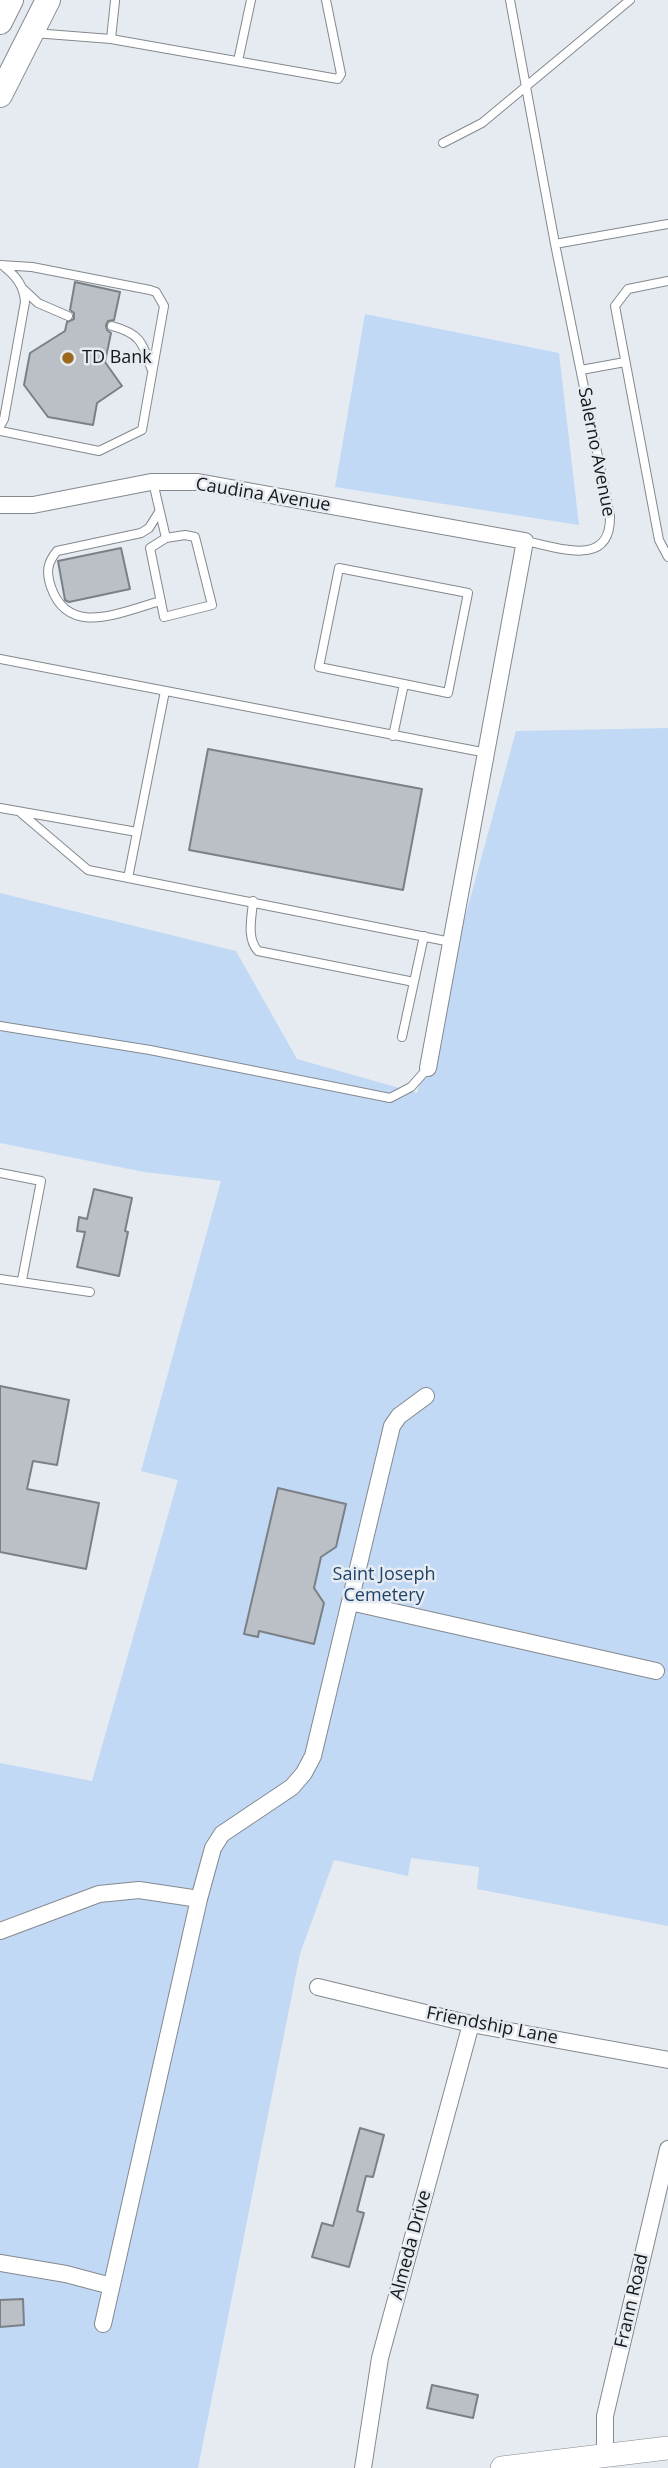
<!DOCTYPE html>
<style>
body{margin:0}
canvas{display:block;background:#e5ebf1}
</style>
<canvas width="668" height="2468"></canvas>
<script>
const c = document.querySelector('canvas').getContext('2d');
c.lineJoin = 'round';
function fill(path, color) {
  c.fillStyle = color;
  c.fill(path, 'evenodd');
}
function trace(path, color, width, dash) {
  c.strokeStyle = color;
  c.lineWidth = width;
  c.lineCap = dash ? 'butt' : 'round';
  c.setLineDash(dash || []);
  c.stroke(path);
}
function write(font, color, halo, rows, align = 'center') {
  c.font = font + ' "Open Sans",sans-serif';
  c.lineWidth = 5;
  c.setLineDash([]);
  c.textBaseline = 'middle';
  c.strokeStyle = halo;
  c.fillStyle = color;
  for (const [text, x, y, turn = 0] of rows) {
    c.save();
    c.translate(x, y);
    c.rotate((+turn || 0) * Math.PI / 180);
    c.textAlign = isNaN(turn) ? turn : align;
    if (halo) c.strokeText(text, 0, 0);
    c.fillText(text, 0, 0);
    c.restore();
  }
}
const green = new Path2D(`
 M365,314L559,353L579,525L335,487Z
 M668,728V1926L477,1889L479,1867L411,1858L408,1876L334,1860L300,1954L198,2468H0V1763L92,1781L178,1480L141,1471L221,1181L144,1172L0,1143V893L236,951L297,1059L417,1093L516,731Z`);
const building = new Path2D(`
 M75,282L120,292L114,320L108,321L106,325L107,330L111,333L105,362L122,386L97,403L93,425L48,417L24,385L30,353L65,331L67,322L74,319V313L70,310Z
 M121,548L130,589L69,602L65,600L58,561Z
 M208,749L422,789L403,890L189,850Z
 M94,1189L132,1198L125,1231L128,1232L119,1276L77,1267L85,1232L77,1231L79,1217L87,1219Z
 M0,1386L69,1400L57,1465L33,1461L27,1489L99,1503L86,1569L0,1552Z
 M278,1488L346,1504L336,1547L321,1557L314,1588L324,1603L314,1644L259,1631L258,1637L244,1634Z
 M360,2128L384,2135L373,2177L366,2176L357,2211L364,2213L349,2267L312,2257L322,2223L333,2226Z
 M23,2299L24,2325L0,2327V2300Z
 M432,2385L478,2395L473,2418L427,2408Z`);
const lane = new Path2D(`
 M510,0L555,244L610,516C611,569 558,547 525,541
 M34,33L111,39L338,79L341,74L326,0
 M111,39L115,1
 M238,61L251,0
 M443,143L482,123L630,0
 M555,244L668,224
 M0,265L32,267L150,290L156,292L164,306L142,430L99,451L0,431
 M668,281L628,289L615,306L659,540L668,557
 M23,289L38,303L68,316
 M112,326C139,333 143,342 151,368
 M581,370L625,362
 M0,426L4,419L25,302C24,285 15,275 2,265
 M153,482L166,538
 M159,512L149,528L141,533L57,551C47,563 46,572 51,587C69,639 122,611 161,601
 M185,535L195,537L212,605L164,617L150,548L166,538Z
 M0,659L487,753
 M393,736L404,684L448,693L468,593L339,568L319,667L404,684
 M0,808L137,832
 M21,813L88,870L451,942
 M128,878L165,691
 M253,901C252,917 246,938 258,951L414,982
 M0,1026L150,1050L390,1098L411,1087L428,1068
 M402,1037L424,936
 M0,1173L41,1181L22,1280
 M0,1279L90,1292`);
const street = new Path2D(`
 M0,505H33L151,482H198L525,541L428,1068
 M350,1602L656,1671
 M0,1931L99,1894L139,1890L199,1899
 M318,1987L471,2024L668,2060
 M0,2263L66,2274L111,2286
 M103,2324L199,1899L213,1848L222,1834L292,1787L304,1773L313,1756L392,1426L399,1416L426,1396
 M605,2455V2416L668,2149
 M363,2468L380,2358L471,2024`);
const secondary = new Path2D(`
 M502,2468L668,2448`);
const primary = new Path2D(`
 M0,22L11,0
 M0,95L48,0`);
const markers = [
 [68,358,7,"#9b681d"]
];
const poiNames = [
 ["TD Bank",82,358]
];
const streetNames = [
 ["Salerno Avenue",596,452,79],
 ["Caudina Avenue",263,495,9],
 ["Friendship Lane",492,2026,11],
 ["Almeda Drive",411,2245,-75],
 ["Frann Road",632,2301,-77]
];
const parkNames = [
 ["Saint Joseph",384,1575],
 ["Cemetery",384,1596]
];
fill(green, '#c1d9f5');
fill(building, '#bac0c6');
trace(building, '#7b8086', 2);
trace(lane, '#84898f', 10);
trace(street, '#84898f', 18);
trace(secondary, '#84898f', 24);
trace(primary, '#84898f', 26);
trace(lane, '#fff', 8);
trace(street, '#fff', 16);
trace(secondary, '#fff', 23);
trace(primary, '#fff', 24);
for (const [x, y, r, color] of markers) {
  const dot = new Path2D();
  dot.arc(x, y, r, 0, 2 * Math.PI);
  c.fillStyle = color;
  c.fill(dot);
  trace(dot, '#e5ebf1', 2.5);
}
write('18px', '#151719', '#e5ebf1', poiNames, 'left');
write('18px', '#151719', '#e5ebf1', streetNames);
write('18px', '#1f436a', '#e5ebf1', parkNames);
</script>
